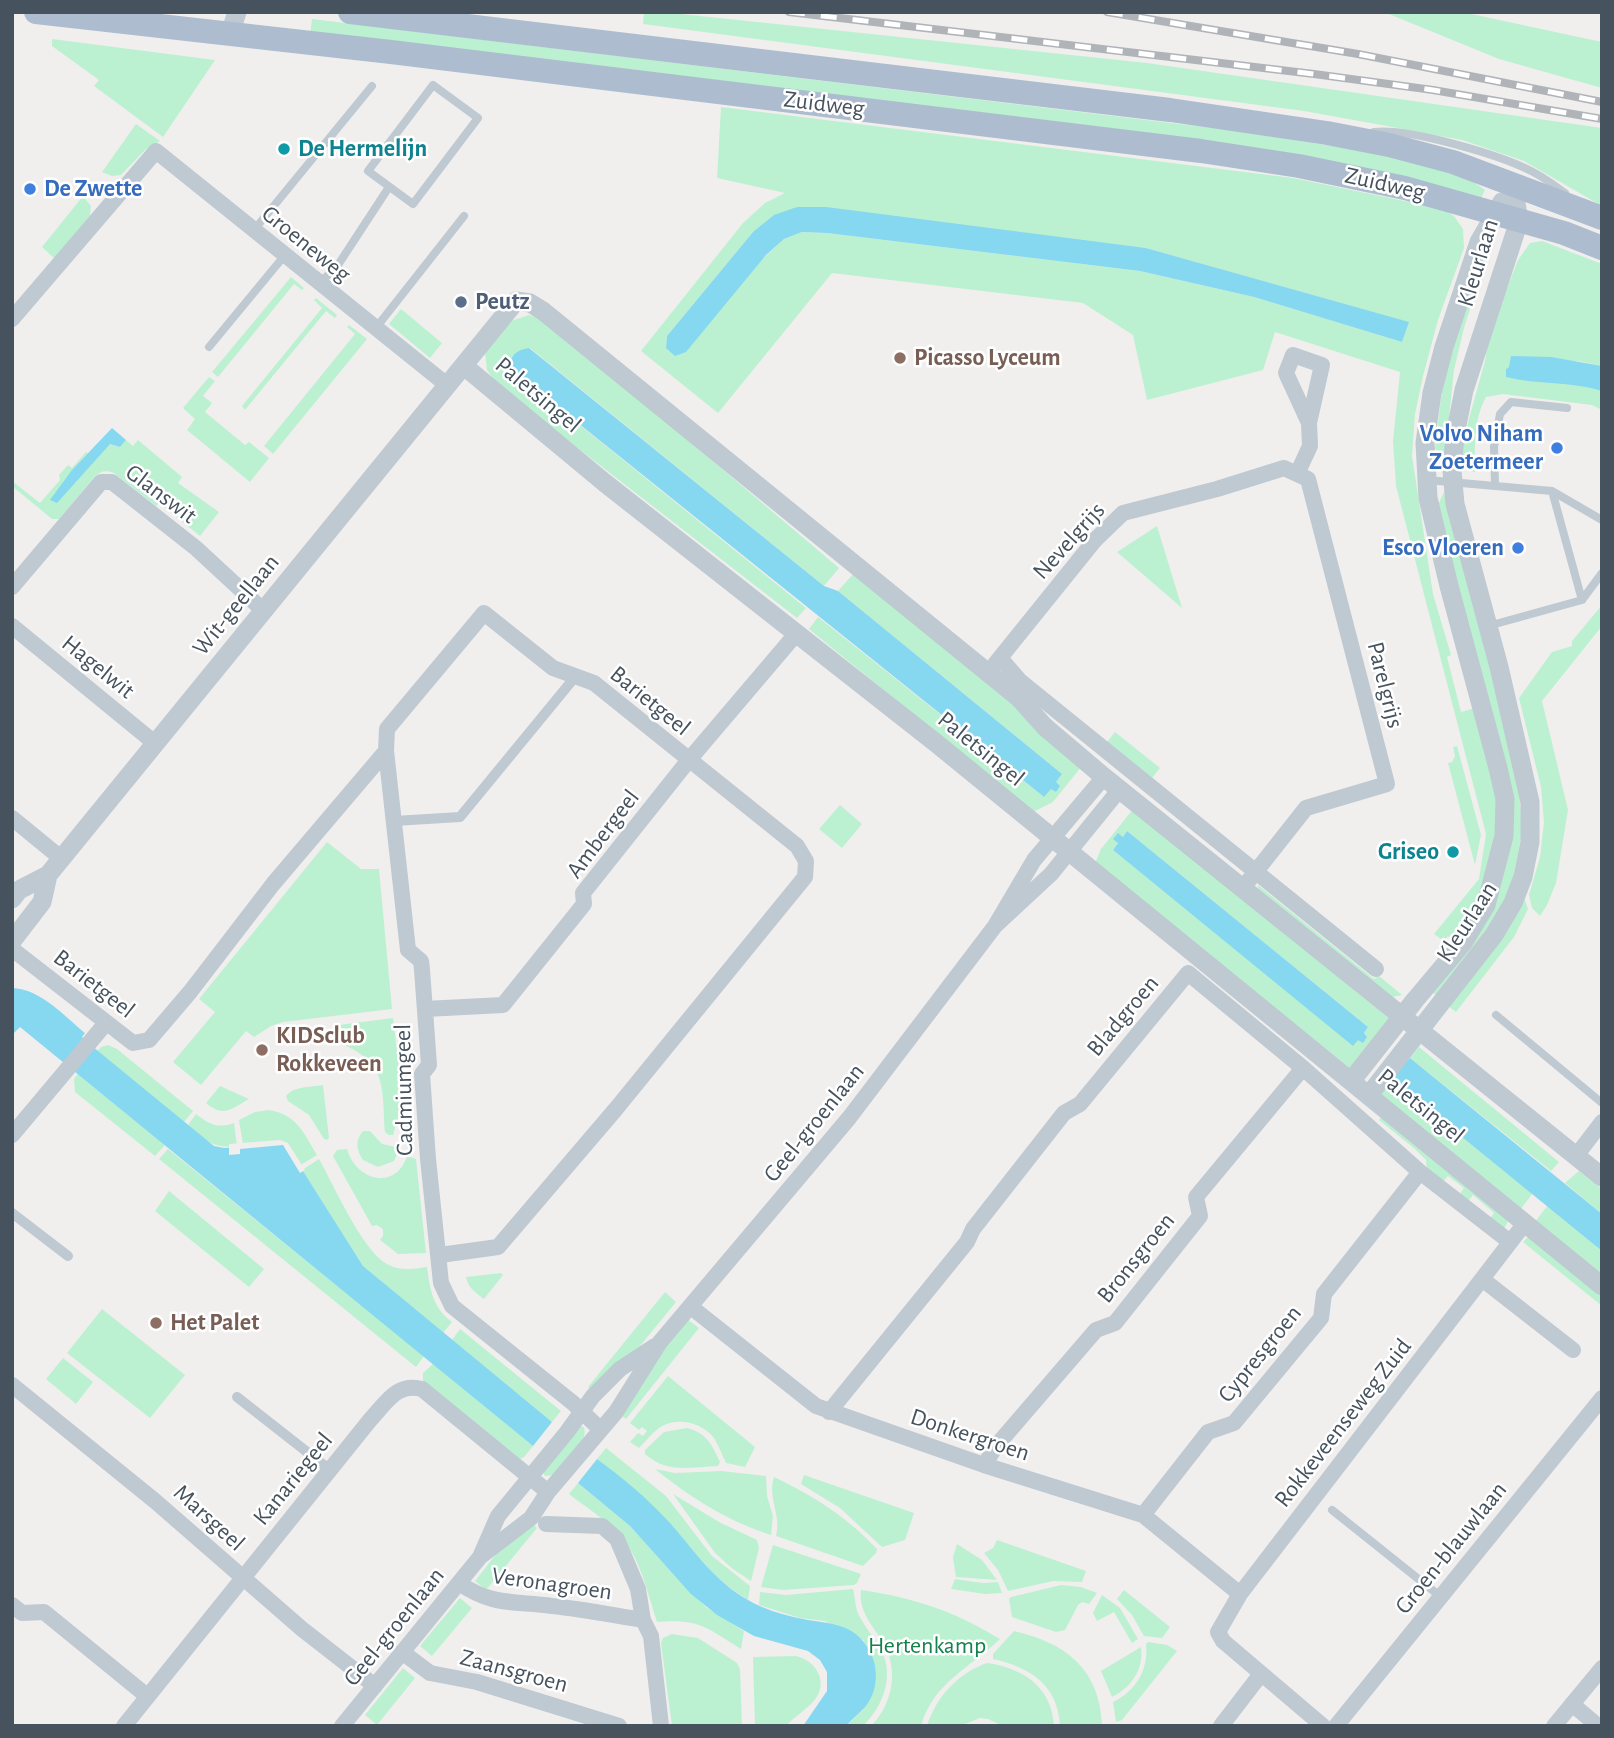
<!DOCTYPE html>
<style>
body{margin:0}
#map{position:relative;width:1614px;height:1738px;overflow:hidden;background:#f1eeee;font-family:"Alegreya Sans",sans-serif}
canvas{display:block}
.frame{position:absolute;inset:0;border:14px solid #46525d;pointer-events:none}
</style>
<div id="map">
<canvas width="1614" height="1738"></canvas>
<div class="frame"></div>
</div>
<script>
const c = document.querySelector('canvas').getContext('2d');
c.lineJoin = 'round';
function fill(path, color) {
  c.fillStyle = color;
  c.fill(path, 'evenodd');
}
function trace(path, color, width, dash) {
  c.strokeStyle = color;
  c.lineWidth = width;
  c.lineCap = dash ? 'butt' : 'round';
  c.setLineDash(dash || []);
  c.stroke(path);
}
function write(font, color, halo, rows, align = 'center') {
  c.font = font + ' "Alegreya Sans",sans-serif';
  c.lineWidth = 5;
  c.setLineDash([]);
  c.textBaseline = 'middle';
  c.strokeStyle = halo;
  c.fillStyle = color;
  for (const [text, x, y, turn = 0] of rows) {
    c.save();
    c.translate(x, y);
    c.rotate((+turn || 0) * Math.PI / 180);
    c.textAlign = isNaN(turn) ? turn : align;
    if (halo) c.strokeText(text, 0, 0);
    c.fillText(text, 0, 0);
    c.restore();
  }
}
const green = new Path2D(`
 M644,12H662L1147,63L1602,128V206L1524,161L1462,140L1376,124L1304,111L643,24Z
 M1384,12H1462L1602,42V88L1499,59Z
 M312,19L1229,130L1384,154L1465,176L1485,190L1481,198L310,35Z
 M52,39L215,60L163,137L94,86L99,80L52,46Z
 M721,107L1293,178L1443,209L1454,216L1463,229L1464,248L1438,320L1423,376L1415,414L1412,456L1433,594L1451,655L1447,657L1461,712L1475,708L1494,780L1498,813L1488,881L1456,942L1448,936L1444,941L1434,934L1479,879L1486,834L1396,486L1393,441L1400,372L1275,332L1263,370L1147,400L1133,335L1083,303L832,273L718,413L641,351L743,223L765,203L785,193L717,178ZM797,207L1146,248L1408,322L1402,342L1254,297L1140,271L827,233L802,232L784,239L666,348L667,336L753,232Z
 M136,124L160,141L145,150L121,175L112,176L102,172Z
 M83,196L91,206L90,216L55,259L42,247Z
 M1494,233L1464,328L1454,370L1444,465L1435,448L1444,374L1488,240Z
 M1542,241L1602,264V366L1578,361L1509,367L1506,369V377L1582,384L1602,391V410L1592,405L1503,394L1486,397C1473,421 1475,446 1475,472C1464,469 1461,467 1459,455L1485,361L1489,334L1518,260L1530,243Z
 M291,277L304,288L302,290L294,284L218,377L212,372Z
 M316,298L337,315L335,318L326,311L245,410L242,406L322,308L314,300Z
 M401,309L442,343L430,358L389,324Z
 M529,315L539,318L637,397L839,568L824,586L530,348L511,365L512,370L806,608L797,618L499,387L487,370L485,352L505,323Z
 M349,325L367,339L273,454L264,446L355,334L347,327Z
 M209,377L215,381L203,396L212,403L205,412L245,445L249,442L269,458L250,482L187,430L195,419L183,408Z
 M126,440L133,446L138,440L182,477L178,483L219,512L200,536L159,503L156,506L114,473C106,470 101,471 95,476L59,519H52L12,486V481L40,503L60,480L59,475L68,465L72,468L86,452L88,453L72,470L110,444L120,447Z
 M1445,490L1519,784L1522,832L1514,875L1503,908L1437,996L1430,991L1507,844L1437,507Z
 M1157,526L1182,608L1117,552Z
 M854,573L1011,700L1082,766L1053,802L1033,812L809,629L818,617L1044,797L1062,774L838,591Z
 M1602,605V626L1542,701L1568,810L1556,883L1547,905L1540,916L1532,908L1529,895L1540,857L1544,822L1541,787L1519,698L1552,652L1572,646V641Z
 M1115,732L1160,768L1152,778L1107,742Z
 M1457,746L1481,835L1475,865L1448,763L1452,762L1455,756L1453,747Z
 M840,805L862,824L842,848L819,829Z
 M1134,808L1390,1019L1351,1069L1095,863L1101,849ZM1127,831L1368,1027L1364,1033L1367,1037L1363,1042L1358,1039L1353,1045L1113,850L1118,843V833L1123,837Z
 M327,842L361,869H379L392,1009L283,1022L271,1026L254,1037L246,1031L201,1085L173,1062L215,1012L199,999Z
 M1258,885L1374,979L1379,976L1402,995L1392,997L1257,892Z
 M1524,897L1528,909L1514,937L1456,1012L1447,1005Z
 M393,1018L403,1100L393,1135H389L385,1132C382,1090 388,1062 341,1044L339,1025Z
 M108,1045L117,1049L193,1111L184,1122L97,1051L101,1047Z
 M1419,1047L1559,1162L1551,1171L1410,1058Z
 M78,1074L165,1145L155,1156L75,1092L74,1079Z
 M1391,1079L1533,1193L1520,1210L1378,1095Z
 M323,1085L329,1138L327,1140L324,1139L309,1115L288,1101L286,1096C294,1086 311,1087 323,1085Z
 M220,1086L249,1099C231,1109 224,1118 206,1103Z
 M269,1110C296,1114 304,1133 317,1155L299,1166L243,1145L239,1120L255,1112Z
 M1384,1113L1509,1219L1504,1229L1488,1221L1494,1213L1473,1195L1467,1203L1458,1196L1464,1188L1448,1176L1441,1184L1427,1173L1426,1160L1415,1149L1379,1120Z
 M196,1114C209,1124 217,1129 234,1123L237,1146C212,1149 206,1140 188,1125Z
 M363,1131H370L382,1144L396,1147L397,1154L394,1161L378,1167L363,1160C356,1150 355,1140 363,1131Z
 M168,1149L424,1356L416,1367L159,1159Z
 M347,1149C356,1181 396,1191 407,1156L416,1159L426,1253L398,1254L380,1240L383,1236V1229L377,1225L372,1226L333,1156L337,1150Z
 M319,1159C334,1185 363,1253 389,1265C401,1271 414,1269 427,1267C430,1290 433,1308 452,1322L443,1333L363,1266L302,1170Z
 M1579,1171L1602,1189V1214L1565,1183Z
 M169,1191L264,1269L249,1287L155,1211Z
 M1548,1205L1602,1251V1275L1535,1222Z
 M1533,1237L1602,1290V1306L1523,1242L1527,1238Z
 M501,1273L503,1275L484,1299C475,1292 468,1288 466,1277Z
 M665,1292L676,1302L640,1346L592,1390L588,1387Z
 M102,1309L185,1375L150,1418L67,1353Z
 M687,1319L699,1328L626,1419L621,1415L659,1354Z
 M460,1329L561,1411L552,1422L452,1340Z
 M63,1358L93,1382L76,1404L46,1379Z
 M433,1364L533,1446L524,1457L520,1459L423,1381V1373Z
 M668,1376L755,1447L745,1467L726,1463C722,1455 719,1446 714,1438C702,1422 676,1416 659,1428C652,1433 646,1441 639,1448L630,1442L638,1433L643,1436L647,1431L642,1427L639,1430L630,1423Z
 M579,1426L584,1427C589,1445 565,1462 553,1475L545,1476L542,1471Z
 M687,1428C707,1433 712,1445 720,1462L718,1466C691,1467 667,1474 645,1454V1450L664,1432Z
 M606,1448L666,1496L712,1556L750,1586L748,1600L720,1581L650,1503L597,1459Z
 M655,1469L675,1473L721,1471L766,1476L767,1496L773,1516L771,1535C727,1521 690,1497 655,1469Z
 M804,1475L914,1513L905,1540L882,1547L840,1508L801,1484Z
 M774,1477C814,1496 847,1517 877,1549L876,1553L863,1566L776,1536C782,1516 767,1497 774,1477Z
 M578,1483L630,1526L675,1576L707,1608L744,1631L741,1649C708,1628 698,1618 657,1622C649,1598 643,1570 630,1549C617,1526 589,1510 569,1494Z
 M673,1494L719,1522L757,1540L759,1548L751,1581L733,1569L715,1553Z
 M533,1524L537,1528L486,1590L475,1581L497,1553Z
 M997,1540L1086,1571L1082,1582L1053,1581L1008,1591L998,1570L984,1553L993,1548Z
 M957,1544L982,1560L997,1580L956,1577L953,1557Z
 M773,1545L776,1546L861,1574L857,1583L854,1585L783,1590L761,1587Z
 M955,1579L983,1583L998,1582L1002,1593L985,1594L951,1589Z
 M1061,1585L1081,1587L1097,1593L1089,1604L1082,1602L1078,1605L1065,1630L1056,1632L1012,1617L1009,1599L1011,1597Z
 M853,1589C855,1596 855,1604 857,1611C863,1625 874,1637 881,1650C895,1675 883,1707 863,1726H846L863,1710L871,1653L863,1640L825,1621L800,1618L759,1605L760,1592L786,1595Z
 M861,1590C915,1598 954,1611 1000,1639C970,1668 933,1683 921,1726H871C892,1705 899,1671 884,1644C874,1627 858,1612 861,1590Z
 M1124,1590L1170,1627L1162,1638L1144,1636L1132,1615L1117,1599Z
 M1102,1595L1120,1608L1138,1639L1132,1643L1114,1612L1097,1621L1093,1613Z
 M460,1598L472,1608L432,1656L420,1646Z
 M1014,1631C1066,1643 1100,1669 1102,1726H1060C1058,1684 1029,1667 993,1659V1654Z
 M672,1634L698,1638L737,1663L740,1669L742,1726H672L661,1643L663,1638Z
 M1148,1642L1167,1645L1177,1651L1122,1720L1116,1722L1113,1702C1136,1691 1149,1669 1146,1644Z
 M1141,1647C1144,1669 1132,1687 1112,1697L1101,1671Z
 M796,1656C818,1661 830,1685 812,1703C804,1711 794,1717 786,1726H755L753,1657Z
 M987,1663C1023,1668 1052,1687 1054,1726H1003L988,1719L980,1718L960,1726H927C936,1697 958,1673 987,1663Z
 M403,1668L415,1678L377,1725L365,1715Z`);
const water = new Path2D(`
 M797,207H826L1146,248L1409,322L1402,342L1254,297L1140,271L827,233L802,232L784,239L766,255L686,352L675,356L666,348L667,336L753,232L774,215Z
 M529,348L824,586L838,591L1062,774L1056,782L1060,786L1056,792L1051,789L1044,797L512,370C508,356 516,350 529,348Z
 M1511,356L1551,357L1602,366V391C1570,381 1538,385 1506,377V369L1509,367Z
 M112,428L126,440L120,447L110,444L57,503L50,500L72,470Z
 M1127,831L1368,1027L1364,1033L1367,1037L1363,1043L1358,1040L1353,1046L1113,850L1118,843L1113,839L1118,833L1123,837Z
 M12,988C41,989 64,1016 85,1033L82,1037L98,1051L214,1146L224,1148L283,1144L289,1149L363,1266L552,1422L533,1446L20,1027L12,1035Z
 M1410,1058L1602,1214V1251L1391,1079Z
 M597,1459C623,1478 647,1498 669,1522C694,1550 714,1581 748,1600C763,1609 781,1614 798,1618C825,1624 852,1621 868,1648C879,1665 879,1691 865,1707C859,1714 852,1719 846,1726H803L827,1691V1672L820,1660L808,1651L754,1636L717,1615L691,1594L630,1526L578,1483Z`);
const pier = new Path2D(`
 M280,1140L288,1143L305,1170L300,1173L283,1145L240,1149V1154L229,1155V1144Z`);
const service = new Path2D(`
 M433,85L478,118L413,204L368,171Z
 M1374,132C1409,128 1501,155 1533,172C1545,178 1555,186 1565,193
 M254,230L372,86
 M319,283L336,268L389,187
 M375,329L464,216
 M209,347L285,255
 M1427,480L1552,491L1582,600
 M1495,486L1494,447L1500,414L1511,402L1567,408
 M1552,491L1602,520
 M1488,626L1582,600L1602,573
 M1496,1015L1602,1103
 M1332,1510L1441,1597`);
const pedestrian = new Path2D(`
 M394,821L460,817L575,677
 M12,1213L68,1256
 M237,1397L330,1470`);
const minor = new Path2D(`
 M12,319L156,151L447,385
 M12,587L101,482H112L197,549L263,610
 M12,626L156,744
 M1001,659L1020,681L1376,969
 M995,664L1095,540L1123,513L1217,489L1284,468L1297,474
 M386,751L408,950L421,961L422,970L429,1065L422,1074L428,1159L441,1283L452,1306L573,1403L600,1429
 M1104,777L1034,860L995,926L1051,874L1120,789
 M12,818L62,859
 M1242,889L1306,808L1387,784L1308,479L1297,474L1310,446L1309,423L1322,365L1293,355L1286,373L1309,423
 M12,949L133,1043L149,1040L190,992L273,884L386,751L387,729L484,613L553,668L594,683L797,846L806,861L805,877L615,1110L498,1247L440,1255
 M425,1009L503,1005L584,904L583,893L688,761L796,634
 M12,1135L106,1023
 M1576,1156L1602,1122
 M1482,1279L1573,1350
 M691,1307L816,1406L984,1465L1143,1515L1240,1594
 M12,1385L155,1501L302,1629L375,1686
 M829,1412L967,1242L973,1229L1064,1113L1080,1104L1188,973L1303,1068L1420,1172L1510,1242
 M984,1465L997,1445L1096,1330L1115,1323L1200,1216L1196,1197L1303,1068
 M1143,1515L1208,1432L1234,1423L1321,1318L1324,1294L1420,1172
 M546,1524L602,1526L617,1539L638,1589L643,1620L651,1636L661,1726
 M480,1557L498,1516L567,1432L593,1396L620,1369L655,1346
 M459,1583C492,1606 514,1601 552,1606C582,1609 612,1615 643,1620
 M12,1605L22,1613L44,1612L147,1696
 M402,1652L430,1673L477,1682L619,1726
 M1572,1704L1598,1726
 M124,1726L370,1420C386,1403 397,1382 422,1389L548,1492
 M342,1726L480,1557L531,1518L548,1492L616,1412L660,1342L849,1118L995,926
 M1221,1726L1261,1674
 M1323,1726L1223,1641L1218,1632L1240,1594L1525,1223
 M1336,1726L1602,1398
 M1554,1726L1602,1668`);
const tertiary = new Path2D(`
 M230,34L237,12
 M464,366L605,483L936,743L1602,1286
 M12,899L19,890L48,875L516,301L530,303L543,311L1019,698L1045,727L1104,777L1602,1177
 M12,941L42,902L48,875
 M1352,1080L1415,1000L1463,943L1486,905L1504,836L1505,799L1498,768L1449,586L1428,498L1425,443L1432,393L1444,347L1479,242L1502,202
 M1369,1095L1494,935L1513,903L1523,877L1530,842V802L1499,667L1455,504L1452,471L1455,435L1464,390L1519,221L1513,185`);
const primary = new Path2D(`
 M36,12L391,52L1201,151L1299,166L1405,188L1564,233L1602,248
 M350,12L1170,110L1327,133L1389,145L1453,162L1602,218`);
const rail = new Path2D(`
 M789,12L1314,74L1433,90L1602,119
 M1107,12L1358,54L1602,102`);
const markers = [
 [284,149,7,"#0f9aa8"],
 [30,189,7,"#3f7fe0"],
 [461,302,7,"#5c6f8a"],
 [900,358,7,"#8d6e63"],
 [1557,448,7,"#3f7fe0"],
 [1518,548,7,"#3f7fe0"],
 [1453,852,7,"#0f9aa8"],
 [262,1050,7,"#8d6e63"],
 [156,1323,7,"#8d6e63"]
];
const streetNames = [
 ["Zuidweg",824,104,7],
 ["Zuidweg",1385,184,13],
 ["Groeneweg",306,244,39],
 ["Kleurlaan",1478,263,-73],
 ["Paletsingel",538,395,40],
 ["Glanswit",161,494,37],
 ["Nevelgrijs",1069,541,-48],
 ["Wit-geellaan",236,605,-51],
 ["Hagelwit",98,667,39],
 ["Parelgrijs",1385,685,76],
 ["Barietgeel",650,701,39],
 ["Paletsingel",981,749,39],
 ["Ambergeel",603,834,-53],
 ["Kleurlaan",1467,922,-57],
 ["Barietgeel",94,984,38],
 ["Bladgroen",1123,1016,-50],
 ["Cadmiumgeel",404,1090,-91],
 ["Paletsingel",1421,1106,39],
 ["Geel-groenlaan",814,1123,-51],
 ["Bronsgroen",1136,1258,-51],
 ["Cypresgroen",1260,1354,-51],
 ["Rokkeveenseweg Zuid",1343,1423,-52],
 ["Donkergroen",970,1435,18],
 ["Kanariegeel",293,1479,-51],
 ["Marsgeel",209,1518,42],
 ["Groen-blauwlaan",1451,1548,-51],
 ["Veronagroen",552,1584,8],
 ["Geel-groenlaan",394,1627,-51],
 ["Zaansgroen",514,1671,15]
];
const cultureNames = [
 ["De Hermelijn",298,149],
 ["Griseo",1439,852,"right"]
];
const shopNames = [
 ["De Zwette",44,189,"left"],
 ["Volvo Niham",1543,434],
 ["Zoetermeer",1543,462],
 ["Esco Vloeren",1504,548]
];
const serviceNames = [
 ["Peutz",475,302]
];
const educationNames = [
 ["Picasso Lyceum",914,358],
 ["KIDSclub",276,1036],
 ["Rokkeveen",276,1064],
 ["Het Palet",170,1323]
];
const parkNames = [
 ["Hertenkamp",927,1646]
];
fill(green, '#bbf1d1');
fill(water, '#86d7f0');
fill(pier, '#f1eeee');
trace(service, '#bec9d1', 8);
trace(pedestrian, '#bec9d1', 10);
trace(minor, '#bec9d1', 16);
trace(tertiary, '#bec9d1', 19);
trace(primary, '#adbdcf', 24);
trace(rail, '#b0b4b9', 8);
trace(rail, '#fff', 5, [16]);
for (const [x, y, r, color] of markers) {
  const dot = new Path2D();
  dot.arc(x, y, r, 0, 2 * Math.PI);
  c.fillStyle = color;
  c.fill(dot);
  trace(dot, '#fff', 2.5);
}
write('24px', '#46525d', '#fff', streetNames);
write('bold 24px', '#0d838f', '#fff', cultureNames, 'left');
write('bold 24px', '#366cbe', '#fff', shopNames, 'right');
write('bold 24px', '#4e5e75', '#fff', serviceNames, 'left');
write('bold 24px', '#785e54', '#fff', educationNames, 'left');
write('24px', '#13824d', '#fff', parkNames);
</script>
